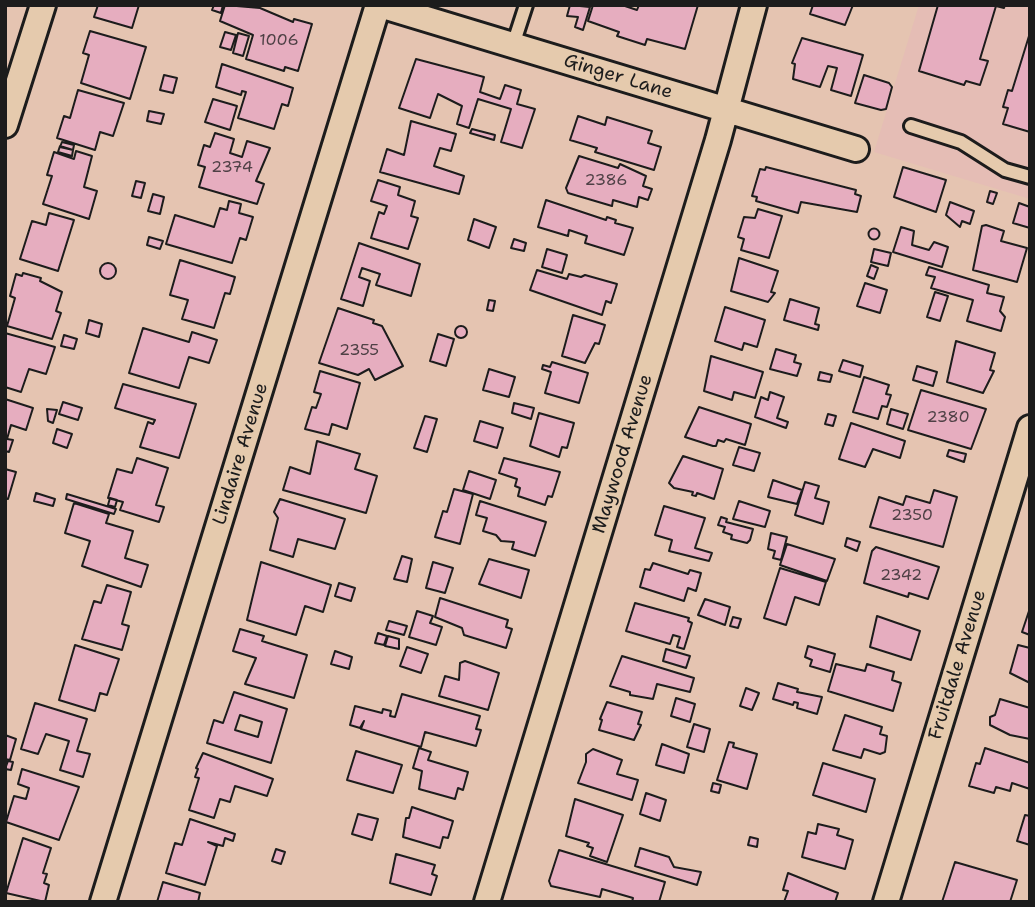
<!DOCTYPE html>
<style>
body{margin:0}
#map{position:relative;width:1035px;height:907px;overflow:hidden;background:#e5c4b1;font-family:"Shantell Sans",sans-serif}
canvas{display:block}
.frame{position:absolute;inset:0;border:7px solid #1c1c1c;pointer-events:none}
</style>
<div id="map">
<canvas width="1035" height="907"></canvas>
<div class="frame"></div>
</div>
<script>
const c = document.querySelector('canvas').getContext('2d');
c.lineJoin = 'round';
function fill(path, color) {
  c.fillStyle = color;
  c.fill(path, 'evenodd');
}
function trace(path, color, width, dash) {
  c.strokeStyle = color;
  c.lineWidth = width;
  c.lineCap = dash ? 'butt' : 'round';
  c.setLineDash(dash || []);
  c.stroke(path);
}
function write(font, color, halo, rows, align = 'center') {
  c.font = font + ' "Shantell Sans",sans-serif';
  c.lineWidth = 5;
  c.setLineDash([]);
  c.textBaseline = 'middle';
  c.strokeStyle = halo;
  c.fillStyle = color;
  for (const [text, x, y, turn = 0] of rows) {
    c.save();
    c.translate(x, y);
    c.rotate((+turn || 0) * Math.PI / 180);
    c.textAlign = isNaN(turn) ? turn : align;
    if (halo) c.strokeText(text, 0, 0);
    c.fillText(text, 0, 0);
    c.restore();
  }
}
const built = new Path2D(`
 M919,5H1030V199L874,152Z`);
const building = new Path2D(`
 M98,5H139L132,28L94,17Z
 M214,5H223L221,13L212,10Z
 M225,5L260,8L293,22L294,19L312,24L298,71L285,67L284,71L246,59L253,35L220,21Z
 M570,5L590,7L583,30L575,27L578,17L567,16Z
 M593,5H622L637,10L639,5H698L685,49L647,39L645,45L617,36L619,32L588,21Z
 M813,5H853L845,25L810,14Z
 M938,5H1005L1004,8L996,6L980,59L988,61L980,85L966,81L964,85L919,71Z
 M90,31L146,47L130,99L81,83L89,55L83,53Z
 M225,32L236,35L231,50L220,47Z
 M238,33L249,36L243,56L233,53Z
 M1029,36H1030V132L1003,124L1008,108L1003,107L1008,90L1012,91Z
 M802,38L863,55L851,96L831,90L837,68L828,66L820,87L793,79L795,64L792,63Z
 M416,59L484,77L480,92L500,99L505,85L521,90L517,104L535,109L522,148L501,142L511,109L478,99L469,128L457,124L462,106L438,94L430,118L399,108Z
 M222,64L293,88L288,106L282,104L274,129L238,118L246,92L242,91L241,95L216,87Z
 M164,75L177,78L173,93L160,90Z
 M864,75L889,83L892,87L886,109L881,110L855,103Z
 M78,90L124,103L113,136L100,132L95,150L57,138L64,116L70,118Z
 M213,99L237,106L230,130L205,122Z
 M149,111L164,114L161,124L147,121Z
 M578,116L605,125L607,117L652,131L648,143L661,147L654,170L595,152L597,148L570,140Z
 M411,121L456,134L451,151L440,148L434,166L464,176L459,194L380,172L387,149L404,155Z
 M472,129L495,135L494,140L470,133Z
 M215,133L234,139L230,153L242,157L247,141L270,148L256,181L264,184L257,204L199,187L205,167L198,165L204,145L210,147Z
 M62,142L74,145L73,150L60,147Z
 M60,146L73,150L72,156L58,152Z
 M76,151L92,156L84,187L97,191L89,219L43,204L52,176L47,175L54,152L74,159Z
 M579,156L618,168L620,164L646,176L643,186L652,189L648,200L639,197L637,207L613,200L612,206L568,193L566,188Z
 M766,167L856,190L855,194L861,196L857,212L801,202L798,213L756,201L757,197L752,196L760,169L765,170Z
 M903,167L946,180L936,212L894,197Z
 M378,180L400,187L398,195L415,201L411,216L418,218L408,249L371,238L379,212L384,214L387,206L371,201Z
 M136,181L145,183L141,198L132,196Z
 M990,191L997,193L993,204L987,202Z
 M153,194L164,197L160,214L148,211Z
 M546,200L606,220L607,217L616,220L615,223L633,228L624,255L585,243L587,236L569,230L568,236L538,227Z
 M229,201L241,204L239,213L253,217L246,240L240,238L232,263L166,244L175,215L214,227L220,208L227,210Z
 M950,202L974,211L970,224L962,221L960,227L946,215Z
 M1019,203L1030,207V228L1013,223Z
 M758,209L782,216L769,258L741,250L744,239L738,237L744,217L755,218Z
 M49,213L74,220L58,271L20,259L32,221L46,225Z
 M474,219L496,227L489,248L468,240Z
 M986,225L1004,231L1001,241L1027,248L1017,282L973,270L982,226Z
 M901,227L914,231L912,245L929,250L934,242L948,247L942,267L893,252Z
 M868.5 234a5.5 5.5 0 1 1 11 0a5.5 5.5 0 1 1-11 0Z
 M149,237L163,241L160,249L147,245Z
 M514,239L526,243L524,251L511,248Z
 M359,243L420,264L411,296L376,285L380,274L362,268L359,277L370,281L363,306L341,299Z
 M547,249L567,255L562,273L542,267Z
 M874,249L891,253L888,266L871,262Z
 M739,258L778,271L771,292L775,293L768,302L731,291Z
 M180,260L235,277L230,294L225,293L214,328L182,319L188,300L170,295Z
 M100 271a8 8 0 1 1 16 0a8 8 0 1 1-16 0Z
 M871,265L878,268L874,279L867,276Z
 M929,267L989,285L987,293L1004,297L1000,311L1005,317L1001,331L967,321L973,300L931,288L935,277L926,275Z
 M537,270L567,279L569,274L581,277L585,275L617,284L611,303L606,301L602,315L530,290Z
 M23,273L41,278L40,281L62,292L56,311L61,313L52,339L7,326L15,298L10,296L16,274L22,276Z
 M865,283L887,290L880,313L857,306Z
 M935,292L948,296L940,321L927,317Z
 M790,299L819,308L815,324L819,325L818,330L784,320Z
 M489,300L495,301L493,311L487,310Z
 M725,307L765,320L757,347L744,343L742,350L715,341Z
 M338,308L374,320L373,323L382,326L403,366L375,380L369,369L358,375L319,363Z
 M573,315L605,325L599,344L595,343L585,363L562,356Z
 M89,320L102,324L99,337L86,333Z
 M455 332a6 6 0 1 1 12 0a6 6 0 1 1-12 0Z
 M143,328L189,342L192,332L217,340L209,363L189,357L179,388L129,373Z
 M5,333L55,347L46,374L29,369L21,392L5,387Z
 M438,334L454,339L446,366L430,361Z
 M64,335L77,339L74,349L61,346Z
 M956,341L995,353L990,370L994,371L983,393L947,382Z
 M776,349L796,355L794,362L801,364L797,376L770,369Z
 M711,356L763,372L755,398L734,392L732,400L704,391Z
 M843,360L863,366L860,377L839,371Z
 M552,362L588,373L579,403L545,393L551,372L542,369L543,365L550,367Z
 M917,366L937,372L933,386L913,380Z
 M489,369L515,377L509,397L483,390Z
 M320,371L360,383L347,429L332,424L329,435L305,429L312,407L316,408L321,394L314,392Z
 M820,372L832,375L830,382L818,380Z
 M864,377L889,385L886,394L891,395L887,407L882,406L878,419L853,412Z
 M123,384L196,404L179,458L140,447L148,422L153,424L155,420L115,408Z
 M921,390L986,409L971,449L908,430Z
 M770,392L784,397L777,418L788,422L786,428L755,417L761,397L768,400Z
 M5,399L33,408L26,430L11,425L7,439L13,440L9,452L5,451Z
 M63,402L82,408L78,420L59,414Z
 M514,403L534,408L531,419L512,413Z
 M699,407L751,424L745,445L726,439L724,442L718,440L716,446H713L685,437Z
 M47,409L57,410L53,423L48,421Z
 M891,409L908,414L903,429L887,424Z
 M539,413L574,423L567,448L562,447L559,457L530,446Z
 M828,414L836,416L833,426L825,424Z
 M425,416L437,419L427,452L414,448Z
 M480,421L503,428L497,448L474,441Z
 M851,423L905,441L900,458L873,449L865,467L839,459Z
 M57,429L72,434L67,448L53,443Z
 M317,441L360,454L355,469L377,476L366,513L283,490L290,467L310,474Z
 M739,447L760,453L754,471L733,465Z
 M949,450L966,454L964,462L947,456Z
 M683,456L723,469L714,499L697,493L696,496L692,495L693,492L674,488L669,483Z
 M137,458L168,468L156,505L164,507L159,522L120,510L123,502L108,498L117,469L132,473Z
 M504,458L560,472L552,497L548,496L545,505L518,496L520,488L515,486L517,479L499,473Z
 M5,469L16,472L8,499L5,498Z
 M469,471L496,480L490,499L463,490Z
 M773,480L802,490L797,504L768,497Z
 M805,482L819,486L815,498L829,502L823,524L795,515Z
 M454,489L473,494L460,544L435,537L443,511L447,512Z
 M934,490L957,497L943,547L870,527L879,497L903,505L906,496L930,503Z
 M36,493L55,499L53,506L34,501Z
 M67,494L116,509L114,514L66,499Z
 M110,498L117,500L115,507L108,505Z
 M280,499L345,519L335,549L298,539L293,557L270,550L278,518L274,512Z
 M480,501L546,522L535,556L512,549L514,542L501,541L496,535L483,531L487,518L476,515Z
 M739,501L770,511L765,527L733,519Z
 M74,503L109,514L106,523L133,531L125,558L148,565L141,587L82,566L90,541L65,533Z
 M664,506L705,518L695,548L712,553L709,561L669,551L672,540L655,535Z
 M721,517L727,519L726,522L753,529L750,540L747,543L731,539L732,535L723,532L725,527L718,525Z
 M771,533L787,537L781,560L773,558L775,551L768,549Z
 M847,538L860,542L857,551L845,546Z
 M787,544L835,559L827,581L780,565Z
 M876,547L939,567L928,599L909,593L908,597L864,583L872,551Z
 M402,556L412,559L407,582L394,579Z
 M489,559L529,570L521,598L479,584Z
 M261,562L331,585L323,612L305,606L296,635L247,620Z
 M433,562L453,568L445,593L426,588Z
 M653,563L688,574L690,570L701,573L696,591L688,588L684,601L640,587L645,569L650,570Z
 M780,568L826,582L819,605L795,597L786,625L764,618Z
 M339,583L355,588L351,601L335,596Z
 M107,585L131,592L122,624L129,626L122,650L82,639L94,601L101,603Z
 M440,598L508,620L506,627L512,629L506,648L464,635L462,628L435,617Z
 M705,599L730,607L725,625L698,615Z
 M635,603L689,618L688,621L692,623L684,649L677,647L680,637L673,635L670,644L626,631Z
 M1030,608V635L1022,632Z
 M417,611L433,616L430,623L442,627L436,645L409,637Z
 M877,616L920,631L911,660L870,647Z
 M733,617L741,619L738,628L730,626Z
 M389,621L407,626L404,635L386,630Z
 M240,629L264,636L262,641L307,655L294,698L245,684L256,658L233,651Z
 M378,633L387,636L384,645L375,643Z
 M388,636L399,639V649L385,646Z
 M75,645L119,659L107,695L100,693L95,711L59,700Z
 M1018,645L1030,648V683L1010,673Z
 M808,646L835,654L830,672L810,666L812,660L805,657Z
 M407,647L428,654L421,673L400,666Z
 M666,649L690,656L686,668L663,661Z
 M335,651L352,657L349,669L331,664Z
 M622,656L694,678L690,692L657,684L653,699L630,695V692L610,686Z
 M465,661L499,673L488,710L439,696L445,676L459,680L460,663Z
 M836,664L865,671L867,664L894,672L892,680L901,683L893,711L828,691Z
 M778,683L798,689L797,692L822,697L817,714L797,708L798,703L794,702L793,705L773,699Z
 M746,688L759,693L752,710L740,706Z
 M234,692L287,709L271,763L207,743L214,720L223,723ZM240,715L262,722L258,737L235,730Z
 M402,694L480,716L476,729L481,730L476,746L425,732L421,747L361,729L364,721L360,728L350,725L355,706L382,713L383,709L391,711L390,716L395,717Z
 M676,698L695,704L690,722L671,716Z
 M1000,699L1030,708V739L1010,735L990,725V717L995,715Z
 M607,702L642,712L638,724L641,725L634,740L599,730L602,720L600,719Z
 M35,703L87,719L77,751L90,754L83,777L60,770L69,741L46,734L38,754L21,749Z
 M845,715L882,727L880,734L887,736L885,752L880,754L864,749L861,758L833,750Z
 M694,724L710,729L704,752L687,747Z
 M5,735L16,739L10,760L5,759Z
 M729,742L734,743L733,747L757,754L747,789L717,780Z
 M662,744L689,754L684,773L656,765Z
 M419,748L431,752L428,760L468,772L463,790L458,788L455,799L419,789L422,771L413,768Z
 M985,748L1030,763V789L1012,783L1010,791L996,787L994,793L969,786L976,763L980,764Z
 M593,749L622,760L617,774L638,780L632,800L578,783L586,762V754Z
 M356,751L402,765L393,793L347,780Z
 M203,753L273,779L267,796L235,786L230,802L220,799L214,818L189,810L199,778L195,777L198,769L196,768Z
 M8,761L13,762L11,770L5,769Z
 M823,763L875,779L866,812L813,795Z
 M22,769L79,787L59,840L6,822L14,796L26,799L29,788L18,784Z
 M713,783L721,785L719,793L711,791Z
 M646,793L666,800L660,821L640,814Z
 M575,799L623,815L607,862L590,856L593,848L587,846L589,843L566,836Z
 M412,807L453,821L448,838L443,837L440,848L403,837L406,818H409Z
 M358,814L378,819L372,840L352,834Z
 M1025,815L1030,816V845L1017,841Z
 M190,819L235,834L233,841L225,838L223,846L208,842L217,846L205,885L166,873L175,843L182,845Z
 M818,824L839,829L837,835L853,840L845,869L802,857L808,832L816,834Z
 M750,837L758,839L757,847L748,845Z
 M23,838L51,848L43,873L47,874L44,883L49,885L45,902L6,893Z
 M640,848L669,857L674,867L701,872L697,885L635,866Z
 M276,849L285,852L281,864L272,861Z
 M559,850L665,882L659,902H632L633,898L602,889L600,897L551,886L549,881Z
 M396,854L435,865L432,874L437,876L431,895L390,883Z
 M955,862L1017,880L1010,902H942Z
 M788,873L838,893L835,902H784L788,891L783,890Z
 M163,882L200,893L198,902H157Z`);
const lane = new Path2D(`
 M513,45L526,5
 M911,126L961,142L1005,170L1030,177`);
const street = new Path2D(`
 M380,5L856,149
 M5,125L43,5
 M103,902L378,5
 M487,902L718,140L754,5
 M886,902L1030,428`);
const numberNames = [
 ["1006",279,41],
 ["2374",232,168],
 ["2386",606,181],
 ["2355",359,351],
 ["2380",948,418],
 ["2350",912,516],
 ["2342",901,576]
];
const streetNames = [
 ["Ginger Lane",618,77,17],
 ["Lindaire Avenue",241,454,-73],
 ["Maywood Avenue",623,454,-73],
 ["Fruitdale Avenue",958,665,-73]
];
fill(built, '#e5bdb5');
fill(building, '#e6adbf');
trace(building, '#1c1c1c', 2);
trace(lane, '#1c1c1c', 18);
trace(street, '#1c1c1c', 30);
trace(lane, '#e5caad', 12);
trace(street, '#e5caad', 24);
write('16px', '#4e4045', null, numberNames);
write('19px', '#1c1c1c', '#e5caad', streetNames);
</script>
